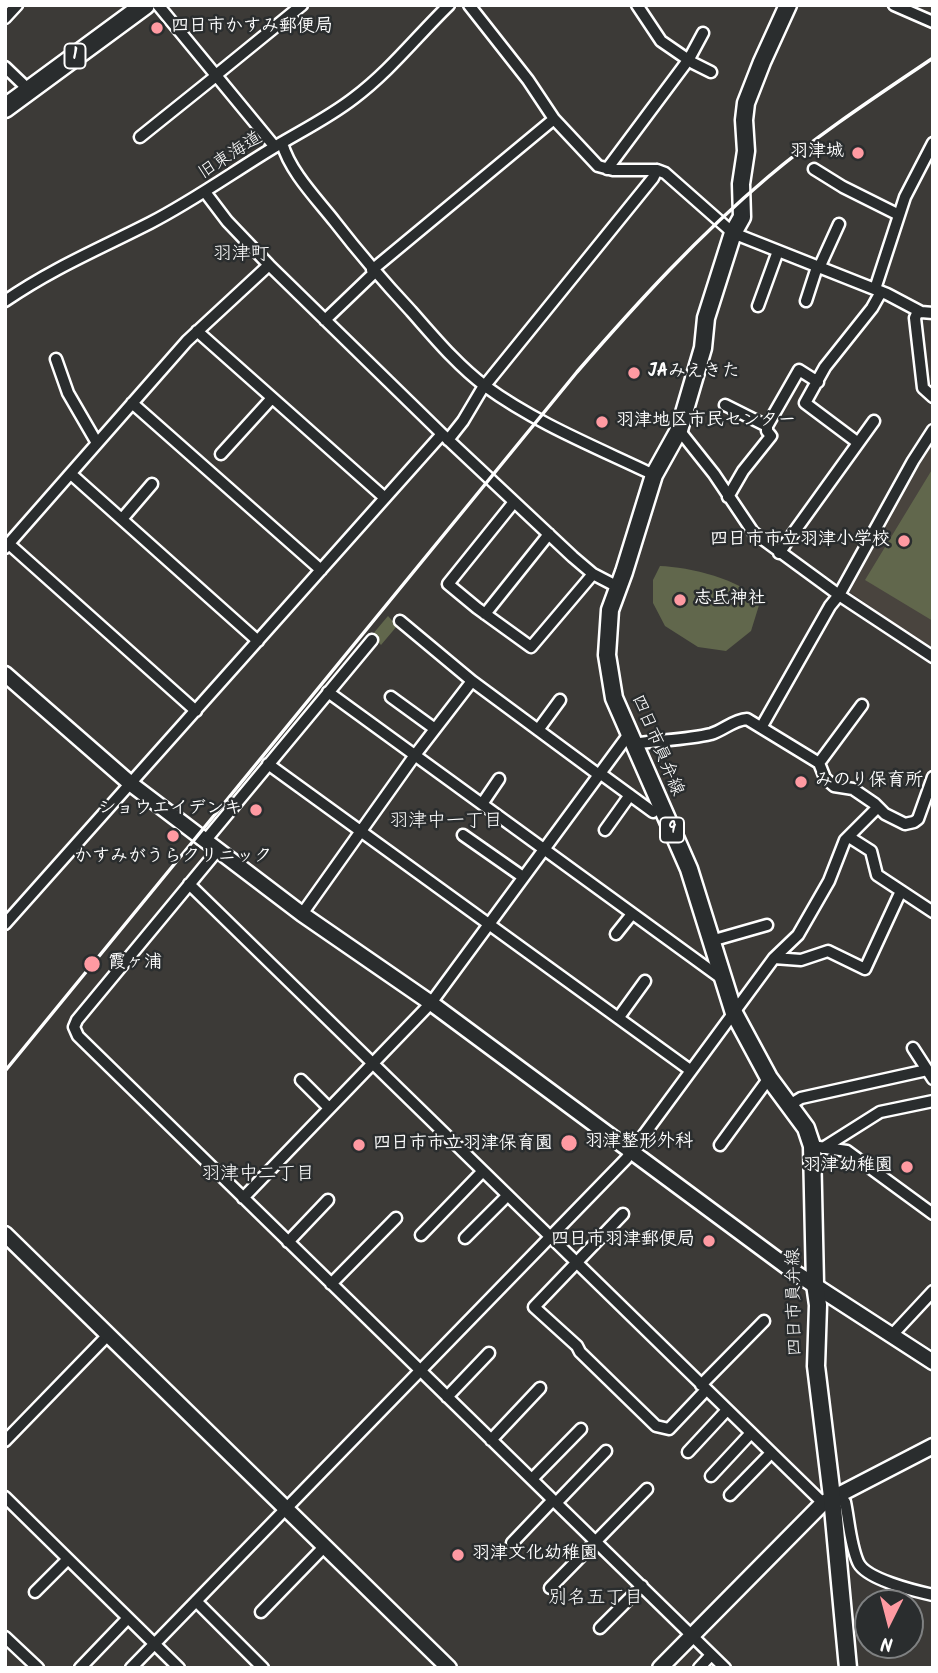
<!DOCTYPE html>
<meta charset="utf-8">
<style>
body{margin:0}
#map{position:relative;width:938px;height:1673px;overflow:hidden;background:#3c3a37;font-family:Kalam,sans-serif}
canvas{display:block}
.frame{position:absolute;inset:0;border:7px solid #fff;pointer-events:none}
.north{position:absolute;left:854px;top:1589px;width:70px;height:70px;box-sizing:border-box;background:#2a2d2e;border:2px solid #7f8182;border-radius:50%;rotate:186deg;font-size:19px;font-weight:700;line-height:28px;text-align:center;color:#fff}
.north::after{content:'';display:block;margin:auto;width:24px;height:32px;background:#ff9aa2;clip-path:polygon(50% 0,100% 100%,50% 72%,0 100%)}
</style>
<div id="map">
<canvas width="938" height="1673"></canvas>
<div class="frame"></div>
<div class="north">N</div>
</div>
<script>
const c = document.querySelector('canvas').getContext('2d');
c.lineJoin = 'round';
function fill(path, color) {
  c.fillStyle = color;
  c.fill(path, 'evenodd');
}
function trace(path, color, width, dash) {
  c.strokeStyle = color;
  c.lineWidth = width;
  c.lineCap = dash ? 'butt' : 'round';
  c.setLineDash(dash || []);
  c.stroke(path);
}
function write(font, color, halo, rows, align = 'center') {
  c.font = font + ' Kalam,"Klee One",sans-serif';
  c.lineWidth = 5;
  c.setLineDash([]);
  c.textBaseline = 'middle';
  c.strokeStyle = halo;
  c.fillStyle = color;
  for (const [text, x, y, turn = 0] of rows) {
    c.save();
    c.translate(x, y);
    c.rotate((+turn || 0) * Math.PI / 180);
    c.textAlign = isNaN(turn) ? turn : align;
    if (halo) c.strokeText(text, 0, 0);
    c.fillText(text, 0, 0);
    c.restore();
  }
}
const built = new Path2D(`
 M933,439V651L850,592L903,489Z`);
const green = new Path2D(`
 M933,468V621L865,580Z
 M660,566C689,567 742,579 760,602L751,631L726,651L698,647L665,626L653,603V580Z
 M388,616L397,626L381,645L372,635Z`);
const street = new Path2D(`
 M158,5L275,147
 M469,5L528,80L554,119L598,166L613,170H657L665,173L733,233L887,294L921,312L933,313
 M637,5L661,41L693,63L711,72
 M894,5L933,22
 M5,18L17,5
 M5,67L29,90
 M216,75L302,5
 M140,137L216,76
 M282,143C290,172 317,199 335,222C359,253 384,282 411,311C434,337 457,365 485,386C537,424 598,448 654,475
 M607,169L689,59L703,33
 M814,169L843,187L899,215
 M205,192L227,221L269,265L442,434L573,557L593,574L618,587
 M819,268L839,224
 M372,270L554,119
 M875,289L905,197L933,143
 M5,301C53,268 99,249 150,223C191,202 229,175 268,151C297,133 327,119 354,98C390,71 417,36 449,5
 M806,301L817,267
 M758,306L778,251
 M918,311L915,318L923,388L933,397
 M325,320L374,273
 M197,331L385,498
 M56,359L68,393L97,443
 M132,403L321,570
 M725,405L767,426L799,370L818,382
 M679,430L714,474L753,532L839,595L933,657
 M448,440L463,421L482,389L653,178L657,170
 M857,442L805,403L825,367L872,308L881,292
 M221,454L272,398
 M71,474L258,641
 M728,497L743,471L771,436L767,431V426
 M514,502L448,584L477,608L531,647L593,574
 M122,519L152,484
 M9,544L196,711
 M5,548L187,341L269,265
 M779,553L874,421
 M485,614L549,534
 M472,681L599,775
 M328,692L721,978
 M391,697L435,729
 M762,726L830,606L839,595L913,461L933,430
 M538,730L560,700
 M633,744C659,740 686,740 711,734C724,730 733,720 747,719L819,763L825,778L834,786L853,789L875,804L885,814L905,824L914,822L918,819L933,777
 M819,763L862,705
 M268,764L690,1070
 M601,774L653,812
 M482,804L499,779
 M605,830L630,795
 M463,835L523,877
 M849,837L871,851L877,875L933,912
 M205,841L372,640
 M217,851L77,1020L74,1027L78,1036L725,1668
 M189,884L823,1503
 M302,914L415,755L472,681L400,621
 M5,924L442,434
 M616,934L632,914
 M711,941L767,925
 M774,958L801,960L828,951L865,969L901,891
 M619,1017L645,981
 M913,1048L933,1079
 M301,1080L329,1108
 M788,1106L801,1098L927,1070
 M720,1145L769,1078
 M812,1146L847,1151L933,1214
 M823,1148L880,1112L933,1101
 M243,1198L431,1003L629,734
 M623,1214L534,1307L577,1346L580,1352L656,1426L669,1429L706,1390
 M421,1235L482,1172
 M465,1238L507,1196
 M288,1242L328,1200
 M331,1284L396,1218
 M892,1335L933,1291
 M701,1385L764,1321
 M447,1397L489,1353
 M491,1440L540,1388
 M5,1441L108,1335
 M688,1452L727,1410
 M711,1476L751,1433
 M532,1479L581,1429
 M730,1495L771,1453
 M5,1497L179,1668
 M832,1497L845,1502C849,1521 850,1544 858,1562C865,1579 915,1591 933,1595
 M556,1503L606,1451
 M512,1543L553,1500
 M550,1588L647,1489
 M35,1592L68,1559
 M196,1601L263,1668
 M261,1612L324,1547
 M600,1628L642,1586
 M5,1637L38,1668
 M80,1668L128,1618
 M131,1668L626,1159L774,958L798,935L829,881L845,840L877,808
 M699,1668L711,1655`);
const secondary = new Path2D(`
 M5,674L131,784L302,914L431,1003L794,1272L933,1362
 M5,1234L449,1668
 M660,1668L823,1503L933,1446`);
const primary = new Path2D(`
 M788,5L762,62L746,103L744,120L746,151L741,184L742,217L733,233L706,318L703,348L679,430L654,475L624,572L610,610L607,655L614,698L689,869L734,1013L769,1078L806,1128L812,1146L815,1284L818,1305L816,1366L832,1497L848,1668`);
const highway = new Path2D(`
 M5,108L145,5`);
const rail = new Path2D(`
 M5,1071L577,372C637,303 698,236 768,177C820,133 877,96 933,58`);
const markers = [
 [157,28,7,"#ff9aa2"],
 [858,153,7,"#ff9aa2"],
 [634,373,7,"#ff9aa2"],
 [602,422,7,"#ff9aa2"],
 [904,541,7,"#ff9aa2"],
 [680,600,7,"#ff9aa2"],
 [801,782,7,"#ff9aa2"],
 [256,810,7,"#ff9aa2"],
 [173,836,7,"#ff9aa2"],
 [92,964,9,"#ff9aa2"],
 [569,1143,9,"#ff9aa2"],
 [359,1145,7,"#ff9aa2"],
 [907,1167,7,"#ff9aa2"],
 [709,1241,7,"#ff9aa2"],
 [458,1555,7,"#ff9aa2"]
];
const shields = [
 [75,56,21],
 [672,830,24]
];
const shieldNames = [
 ["1",75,56],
 ["9",672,830]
];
const poiNames = [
 ["四日市かすみ郵便局",171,28],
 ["羽津城",844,153,"right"],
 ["JAみえきた",648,373],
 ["羽津地区市民センター",616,422],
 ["四日市市立羽津小学校",890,541,"right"],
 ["志氐神社",694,600],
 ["みのり保育所",815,782],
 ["ショウエイデンキ",242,810,"right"],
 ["かすみがうらクリニック",173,858,"center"],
 ["霞ヶ浦",108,964],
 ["羽津整形外科",585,1143],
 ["四日市市立羽津保育園",373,1145],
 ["羽津幼稚園",893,1167,"right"],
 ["四日市羽津郵便局",695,1241,"right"],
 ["羽津文化幼稚園",472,1555]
];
const streetNames = [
 ["旧東海道",231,157,-33],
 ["四日市員弁線",656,746,67],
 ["四日市員弁線",796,1302,-91]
];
const neighbourhoodNames = [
 ["羽津町",241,256],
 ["羽津中一丁目",446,823],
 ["羽津中二丁目",258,1176],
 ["別名五丁目",596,1600]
];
fill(built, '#49443e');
fill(green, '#61674c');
trace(street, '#fff', 15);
trace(secondary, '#fff', 19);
trace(primary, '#fff', 21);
trace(highway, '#fff', 23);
trace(street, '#2a2d2e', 10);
trace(secondary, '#2a2d2e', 14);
trace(primary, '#2a2d2e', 16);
trace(highway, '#2a2d2e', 18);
trace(rail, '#fff', 3.5);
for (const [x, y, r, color] of markers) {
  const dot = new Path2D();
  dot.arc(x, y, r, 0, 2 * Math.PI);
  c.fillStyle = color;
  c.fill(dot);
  trace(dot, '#2a2d2e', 2.5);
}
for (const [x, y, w] of shields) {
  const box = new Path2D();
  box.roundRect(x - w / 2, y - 12.5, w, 25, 5);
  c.fillStyle = '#2a2d2e';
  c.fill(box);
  trace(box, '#fff', 2);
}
write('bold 16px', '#fff', null, shieldNames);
write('bold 18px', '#fff', '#2a2d2e', poiNames, 'left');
write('18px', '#fff', '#2a2d2e', streetNames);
write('19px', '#fff', '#2a2d2e', neighbourhoodNames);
</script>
